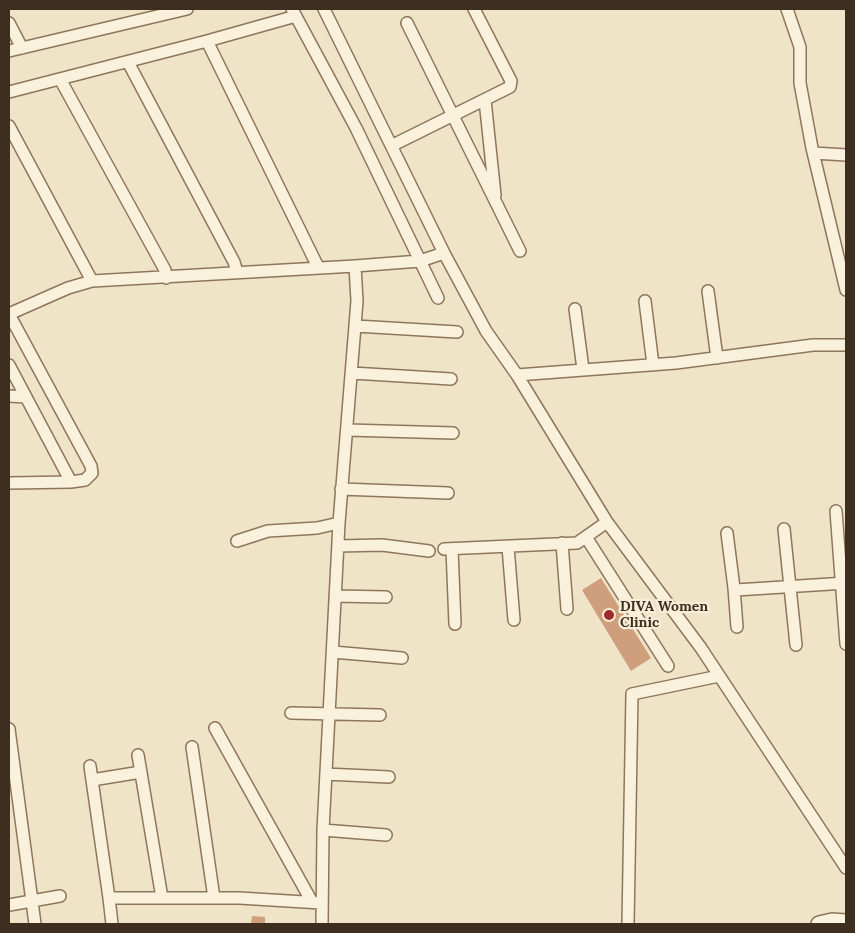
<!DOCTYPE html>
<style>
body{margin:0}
#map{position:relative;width:855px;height:933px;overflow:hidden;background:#f0e4c8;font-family:Lora,serif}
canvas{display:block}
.frame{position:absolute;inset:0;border:10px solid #3d2e20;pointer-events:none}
</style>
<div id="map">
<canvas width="855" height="933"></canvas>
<div class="frame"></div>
</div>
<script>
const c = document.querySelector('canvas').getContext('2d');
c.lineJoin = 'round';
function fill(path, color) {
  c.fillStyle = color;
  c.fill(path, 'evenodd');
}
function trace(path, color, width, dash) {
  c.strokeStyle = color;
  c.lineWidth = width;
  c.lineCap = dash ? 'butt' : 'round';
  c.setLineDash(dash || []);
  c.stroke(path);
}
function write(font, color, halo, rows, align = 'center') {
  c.font = font + ' Lora,serif';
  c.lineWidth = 4.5;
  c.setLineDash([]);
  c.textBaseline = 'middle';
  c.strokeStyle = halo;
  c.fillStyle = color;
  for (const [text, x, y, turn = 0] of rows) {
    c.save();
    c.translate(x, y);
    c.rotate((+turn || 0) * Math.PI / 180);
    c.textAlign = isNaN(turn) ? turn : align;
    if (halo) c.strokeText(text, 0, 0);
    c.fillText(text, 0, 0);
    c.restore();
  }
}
const building = new Path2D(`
 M601,578L651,658L631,671L582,590Z
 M252,916L265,917V924H251Z`);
const minor = new Path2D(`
 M292,9L356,128L438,298
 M324,9L444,253L486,331L517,375L607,522L701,648L846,868
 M787,9L800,47V83L812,148L846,290
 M9,23L22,48
 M407,23L520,251
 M207,41L296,16
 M9,51L187,9
 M128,62L234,262L237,272
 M60,79L165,270L166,278
 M9,92L207,41L318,267
 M485,100L495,195
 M9,126L92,281
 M393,145L510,87L511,81L474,9
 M814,153L846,155
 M708,291L717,358
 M645,301L653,365
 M575,309L583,369
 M9,314L68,288L92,281L355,266L420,261L444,253
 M9,314L91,466L92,473L85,480L71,482L9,365
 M356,326L457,332
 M352,373L451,379
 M517,375L676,363L813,345H846
 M9,396L26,397
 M348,430L453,433
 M9,483L71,482
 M341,489L448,493
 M836,511L846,644
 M784,529L796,645
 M727,533L734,588L736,590L846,583
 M586,537L668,666
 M237,541L268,531L317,528L339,523
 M562,543L567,609
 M338,546L382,545L429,551
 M508,547L514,620
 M444,549L577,543L607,522
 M452,549L455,624
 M734,588L737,627
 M335,596L386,597
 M333,652L402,658
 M291,713L380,715
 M215,728L312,902
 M9,729L35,924
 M192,747L214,898
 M138,755L162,898
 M90,766L109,898H239L321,903
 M326,774L389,777
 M92,780L141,772
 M323,830L386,835
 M109,898L112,924
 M9,905L60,896
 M322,924L323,830L339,523L357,301L355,266
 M628,924L632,694L719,676`);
const tertiary = new Path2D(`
 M819,924L832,921L846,922`);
const markers = [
 [609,615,6,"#9e2a2b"]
];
const poiNames = [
 ["DIVA Women",620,607],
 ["Clinic",620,623]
];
fill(building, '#cf9f7d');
trace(minor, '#8d765c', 14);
trace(tertiary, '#8d765c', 18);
trace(minor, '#faf1dc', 11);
trace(tertiary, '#faf1dc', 15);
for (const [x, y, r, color] of markers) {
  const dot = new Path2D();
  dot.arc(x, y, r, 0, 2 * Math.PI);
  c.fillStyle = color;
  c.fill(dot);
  trace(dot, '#f7eed8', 2);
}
write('bold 14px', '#3d2e20', '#f7eed8', poiNames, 'left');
</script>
